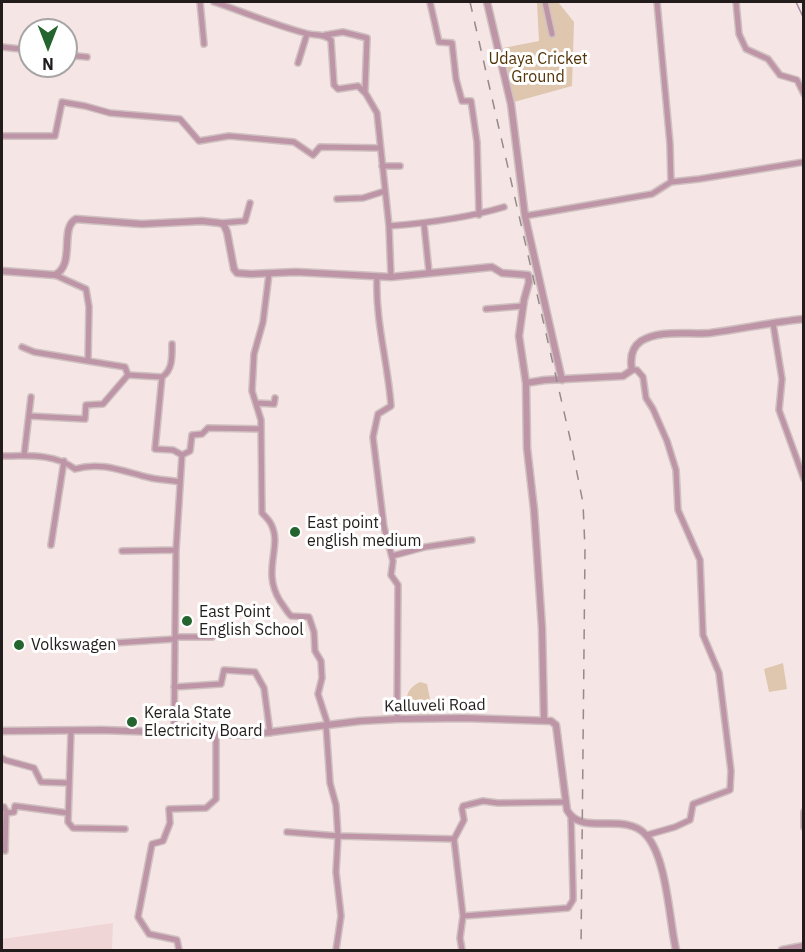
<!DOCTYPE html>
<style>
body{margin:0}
#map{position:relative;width:805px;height:952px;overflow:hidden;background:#f6e5e5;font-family:"IBM Plex Sans",sans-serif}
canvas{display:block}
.frame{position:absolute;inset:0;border:3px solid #221c1c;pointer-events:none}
.north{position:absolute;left:18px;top:18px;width:60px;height:60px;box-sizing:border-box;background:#fff;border:2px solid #a7a4a4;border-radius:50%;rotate:180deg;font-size:16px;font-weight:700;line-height:24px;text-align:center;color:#221c1c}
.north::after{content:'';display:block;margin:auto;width:21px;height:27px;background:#24652f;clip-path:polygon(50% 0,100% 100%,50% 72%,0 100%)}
</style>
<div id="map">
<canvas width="805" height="952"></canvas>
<div class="frame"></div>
<div class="north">N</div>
</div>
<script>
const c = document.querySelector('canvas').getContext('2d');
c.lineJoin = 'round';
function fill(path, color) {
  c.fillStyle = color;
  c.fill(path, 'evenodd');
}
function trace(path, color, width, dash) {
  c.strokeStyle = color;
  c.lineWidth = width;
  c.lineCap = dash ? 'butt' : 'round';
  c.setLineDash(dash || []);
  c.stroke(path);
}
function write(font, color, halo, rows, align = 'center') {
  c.font = font + ' "IBM Plex Sans",sans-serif';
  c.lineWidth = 6;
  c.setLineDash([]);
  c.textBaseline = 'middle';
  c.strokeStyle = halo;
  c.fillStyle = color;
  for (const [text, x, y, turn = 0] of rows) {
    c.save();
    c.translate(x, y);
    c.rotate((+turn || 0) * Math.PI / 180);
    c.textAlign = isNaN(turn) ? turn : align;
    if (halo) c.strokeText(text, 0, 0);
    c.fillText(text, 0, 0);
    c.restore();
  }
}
const built = new Path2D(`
 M113,923L112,950H2V939Z`);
const green = new Path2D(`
 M537,2H558L574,22L572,86L514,102L503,48L539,41Z
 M783,663L787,689L769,692L764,669Z
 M420,682L427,684L430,699L427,710L419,715L411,712C403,699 407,688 420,682Z`);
const stream = new Path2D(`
 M796,2L804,19`);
const minor = new Path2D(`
 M200,2L204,44
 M214,2C244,12 274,25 305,33C314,36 324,33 331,40L334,85L338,89L358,86L366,94L377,113L389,226L391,277
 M430,2L439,42L452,43L456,79L462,101H471L477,142L479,215
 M545,2L552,34
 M657,2L670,144L671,182
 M736,2L739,34L746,49L768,59L780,75L797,80L804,94
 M325,35L343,32L367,38L365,92
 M2,47L30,50
 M66,55L87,57
 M298,63L307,34
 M2,136H55L62,102L85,106L110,113L180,119L199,141L229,136L294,142L313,155L320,147L380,148
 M382,166H400
 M337,199L363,198L385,191
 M525,216L652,194L671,182L699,179L804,162
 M220,223L245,221L250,203
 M424,224L429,272
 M389,226C428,223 467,218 504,207
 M269,274L263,322L254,354L252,391L261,420L262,513C265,516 269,520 271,524C283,547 261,570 280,601C284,606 286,611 291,616L309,617L314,632L315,651L321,661L322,678L318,694L328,725
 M55,275L86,289L89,307L88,361L125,367L128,375L162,377L155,449L173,450L182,455
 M377,277C375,320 388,363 391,406L378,414L373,437L384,527L393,561L391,575L398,585L397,719
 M486,309L523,306
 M773,323L782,379L779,410L804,479
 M22,347L34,352L88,361
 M632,370H637L643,377L646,398L653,409L667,441L676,470L678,510L700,560L703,635L719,673L731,771L730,790L693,804L690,820L675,827L647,835
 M162,377C173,370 172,356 172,344
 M256,403L274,404L275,398
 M29,416L85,419L86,405L103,404L128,375
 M182,455L190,451L192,435L202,434L208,428L261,429
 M2,456C27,456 54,453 75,469C102,461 124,472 151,478C160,480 170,480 180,482
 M24,456L31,397
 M51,545L64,461
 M122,551L176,550
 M392,556L425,547L472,540
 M175,637L176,550L182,455
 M113,643L175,639V637H212
 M174,687L221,684L224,670L255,672L264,688L270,733
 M326,725L330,783L336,805L338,836L336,872L341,916L336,950
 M71,731L68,822L73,828L125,829
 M174,732L175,639
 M2,758L5,760L34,768L41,782L69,783
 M2,807H4L7,813L14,812L15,806L68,813
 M804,812V827
 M287,832L338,836L454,839L463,916L460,938L462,950
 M454,839L464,820L462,809L463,806L483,801L498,803L566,802
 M5,851L6,811
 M463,916L568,908L573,900V891L571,817
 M179,950L177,940L149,934L138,917L152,844L163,841L170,823L169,809L206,808L216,799V734`);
const tertiary = new Path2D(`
 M487,2L511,104L525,216L562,380
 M2,271L55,275C76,264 59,228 76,219L142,224L202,221L220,223L224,225L227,232L234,269L237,273L251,274L296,272L391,277L492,267L502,273L528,275L529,282L524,300L519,336L526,383L527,448L534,509L542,628L544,719
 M526,383L545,380L623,376L632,370C630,359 631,348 641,341C660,329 689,335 710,333C742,329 772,322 804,319
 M2,731L101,730L247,735L360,721L397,719L464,718L551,721L556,725L567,810C581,837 625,811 646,835C667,858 669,919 676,950
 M782,950L804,946`);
const rail = new Path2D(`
 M470,2L570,438L583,503L585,549L581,950`);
const markers = [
 [295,532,6,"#24652f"],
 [187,621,6,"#24652f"],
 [19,645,6,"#24652f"],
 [132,722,6,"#24652f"]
];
const parkNames = [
 ["Udaya Cricket",538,59],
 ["Ground",538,77]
];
const poiNames = [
 ["East point",307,523],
 ["english medium",307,541],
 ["East Point",199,612],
 ["English School",199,630],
 ["Volkswagen",31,645],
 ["Kerala State",144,713],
 ["Electricity Board",144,731]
];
const streetNames = [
 ["Kalluveli Road",435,706,-1]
];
fill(built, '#efd5d6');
fill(green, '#dec7ae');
trace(stream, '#a0879f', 1.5);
trace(minor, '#d0c1c1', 8);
trace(tertiary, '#d0c1c1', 9);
trace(minor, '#be95a7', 5);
trace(tertiary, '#be95a7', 6);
trace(rail, '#968a8a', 1.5, [10, 10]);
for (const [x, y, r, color] of markers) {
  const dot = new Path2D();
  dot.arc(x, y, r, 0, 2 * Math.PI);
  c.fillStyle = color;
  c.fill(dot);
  trace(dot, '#fff', 2);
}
write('16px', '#533408', '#fff', parkNames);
write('16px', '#221c1c', '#fff', poiNames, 'left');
write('16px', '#221c1c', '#fff', streetNames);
</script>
